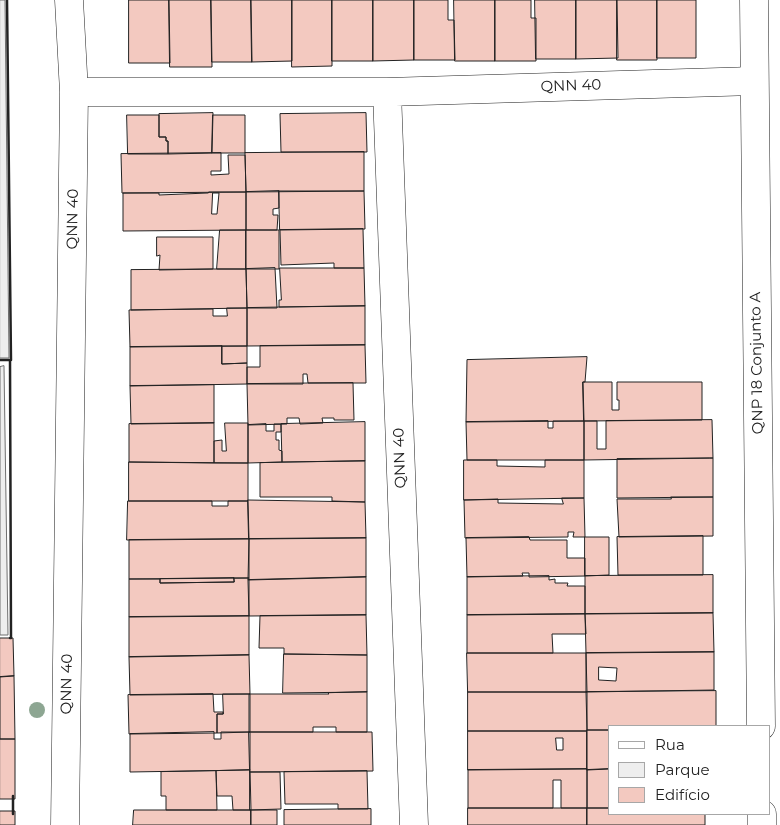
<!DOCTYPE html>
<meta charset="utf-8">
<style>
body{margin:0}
#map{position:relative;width:780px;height:825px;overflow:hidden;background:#fff;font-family:Montserrat,sans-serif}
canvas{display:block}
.legend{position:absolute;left:608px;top:725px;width:162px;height:90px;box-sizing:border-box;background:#fff;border:1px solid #a7a7a7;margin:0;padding:6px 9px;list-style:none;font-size:15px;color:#222}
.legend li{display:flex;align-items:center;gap:10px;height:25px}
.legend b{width:25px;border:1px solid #a7a7a7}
</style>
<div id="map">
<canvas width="780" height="825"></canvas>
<ul class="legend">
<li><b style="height:6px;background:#fff"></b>Rua</li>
<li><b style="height:14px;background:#eee"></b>Parque</li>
<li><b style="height:14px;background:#f3c9c0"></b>Edifício</li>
</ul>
</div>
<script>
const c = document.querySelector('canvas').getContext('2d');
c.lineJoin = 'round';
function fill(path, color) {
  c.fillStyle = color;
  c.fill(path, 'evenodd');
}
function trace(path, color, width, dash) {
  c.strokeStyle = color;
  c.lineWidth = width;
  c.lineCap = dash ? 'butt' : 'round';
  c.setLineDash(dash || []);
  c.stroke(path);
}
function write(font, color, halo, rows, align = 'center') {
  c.font = font + ' Montserrat,sans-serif';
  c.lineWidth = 4;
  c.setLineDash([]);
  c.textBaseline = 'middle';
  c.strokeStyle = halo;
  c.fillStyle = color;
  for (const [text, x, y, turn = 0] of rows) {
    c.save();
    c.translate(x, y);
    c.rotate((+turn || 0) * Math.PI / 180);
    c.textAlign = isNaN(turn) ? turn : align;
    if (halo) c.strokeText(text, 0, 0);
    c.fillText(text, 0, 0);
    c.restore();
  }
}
const green = new Path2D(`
 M0,0H5L9,358H0Z
 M4,366L8,635H0V367Z`);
const building = new Path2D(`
 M129,0H169L170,63H129Z
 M169,0H211L212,67H170Z
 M211,0H251L252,62H212Z
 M251,0H292V61L252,62Z
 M292,0H332V66L292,67Z
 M332,0H373V61H332Z
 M373,0H414V60L373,61Z
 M414,0H448V20H454L455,60H414Z
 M454,0H495V61H455Z
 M495,0H531V18H536V61H495Z
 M535,0H576V59H536Z
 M576,0H617L618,58L576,59Z
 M617,0H657V60H617Z
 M657,0H696V58H657Z
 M213,113L212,153L168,154V141H166V137H159V114Z
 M366,113L367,152H281L280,114Z
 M127,115H159V137H166V141H168V154H128Z
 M213,115H245V153H212Z
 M364,152V191L246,192L245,153Z
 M221,153V171H211V175L229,174L228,155H245L246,192L122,193L121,154Z
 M279,191H364L365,229L280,230Z
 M279,191V208L273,209V215H278L277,230H246V192Z
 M209,192H246V230L123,231V193H159V195L208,193ZM213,193H219L217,214H212Z
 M363,229L364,268H334V263L281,265L280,230Z
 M220,230H246V269H217Z
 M246,230H279V269H246Z
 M157,237H213V269L159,270L160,255L157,256Z
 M275,268L277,308H247L246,269Z
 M280,268H364L365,306L279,307V300H281Z
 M213,269H246L247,308L131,310V270Z
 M365,306V345L247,346V308Z
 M227,308H247V346L130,347L129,310L213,309V316H227Z
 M365,345L366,383H308L307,374H303V384H247V367H260V346Z
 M222,346V364L247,363V384L130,386V347Z
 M222,346H247V363L222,364Z
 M587,357L585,382H583L584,421L466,422L467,360Z
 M583,382H612V410H619V400H617V382H702V420L584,421Z
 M353,383L354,420H334V418H322L323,423L300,424L299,418H287V424L248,425L247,384Z
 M214,385V423L131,424L130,386Z
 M712,420L713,458L584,460V421H597V449H606V421Z
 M548,421V428H553V421H584V460H467L466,422Z
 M365,422V461L282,462L281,424Z
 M214,423V463L129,462V424Z
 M225,423H248V463H214V441L222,440V451H226Z
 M266,424V431H274V424H281V432H276V440H279V450L282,451V462L248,463V425Z
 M710,458H713V497L617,498V459Z
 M464,460H497V466L545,467V460H584V498L464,500Z
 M365,461V502L332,501V497H260V463Z
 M129,462L248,463V501H129Z
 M671,497H713V536L619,537L617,499H671Z
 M562,498H584L585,537H573L574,532H568V537L465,538L464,500L498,499V503L563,504Z
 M248,500L365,502L366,538L249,539Z
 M128,501H212V506H228V501H248L249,539L127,540Z
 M703,536V575H618L617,537Z
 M529,537L530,540H567V558H585V576L529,577V573H522L523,576L467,577L466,538Z
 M585,537H609V575L585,576Z
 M366,538V577L248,580L249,539Z
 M249,539V578L129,579V540Z
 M713,575V613L585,614V576Z
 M549,576V580L555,579V583H568L567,586H585V614L467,615V577Z
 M366,577V615L249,616L248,580Z
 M234,578H249V616L129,617V579H160V583L234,582Z
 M234,578V582L160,583V579Z
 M713,613L714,652L586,653L585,614Z
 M585,614L586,634H552L553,653H467V615Z
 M366,615L367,655L284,654V648H259L260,616Z
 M249,616V655L129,657V617Z
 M0,638H13L14,676L0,677Z
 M714,652V690L586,692V653ZM599,667L617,668L616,681L599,680Z
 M467,653H586L587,692H468Z
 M284,654L367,655V692L283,693Z
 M249,655L250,694L130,695L129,657Z
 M14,676L15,739H0V677Z
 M716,691V726H609V730H587L586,692Z
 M367,692V732H336V727H313V732H249V694H329L328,693Z
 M468,692H587V731H468Z
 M213,694L214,712H223V714H217V733L129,734L128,695Z
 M223,694H250V732L217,733V714H223Z
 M587,730H609V769L587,770Z
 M468,731H587V769L468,770ZM556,738H563V750H557Z
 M214,732V739H221V732H250V770L130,772V734Z
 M249,732H372L373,771L250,772Z
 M0,739H15V799H0Z
 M587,769V808H561V780H553V808H468V770Z
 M609,769V808H587V770Z
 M250,770L251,810H233L232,796H217L216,771Z
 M216,771L217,810H166V796H161V772Z
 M367,771L368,809H338V804H285L284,772Z
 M250,772H280L281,809L250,810Z
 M468,808H587V825H468Z
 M587,808H609V814H705V825H587Z
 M371,809V825H284V810Z
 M134,810H251V825H133Z
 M251,810H277V825H251Z
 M0,811H15V825H0Z`);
const minor = new Path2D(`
 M74,92H387L754,81
 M387,92L414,825
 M65,825L74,92L69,0`);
const tertiary = new Path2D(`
 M754,0L761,726
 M762,814V825`);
const wall = new Path2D(`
 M0,360H11L7,0
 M10,638H11L10,360
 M13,796V814`);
const trees = [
 [37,710]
];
const streetNames = [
 ["QNN 40",571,86,-2],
 ["QNN 40",73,219,-89],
 ["QNP 18 Conjunto A",757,363,-91],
 ["QNN 40",400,458,-92],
 ["QNN 40",67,684,-89]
];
fill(green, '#eee');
trace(green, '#6f6f6f', 1);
fill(building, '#f3c9c0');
trace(building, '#222', 1);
trace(minor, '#222', 29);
trace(tertiary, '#222', 29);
trace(minor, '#fff', 28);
trace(tertiary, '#fff', 28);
trace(wall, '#222', 2.5);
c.fillStyle = '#8da692';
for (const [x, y] of trees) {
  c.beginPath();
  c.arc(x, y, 8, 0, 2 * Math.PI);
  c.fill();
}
write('15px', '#222', '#fff', streetNames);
</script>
